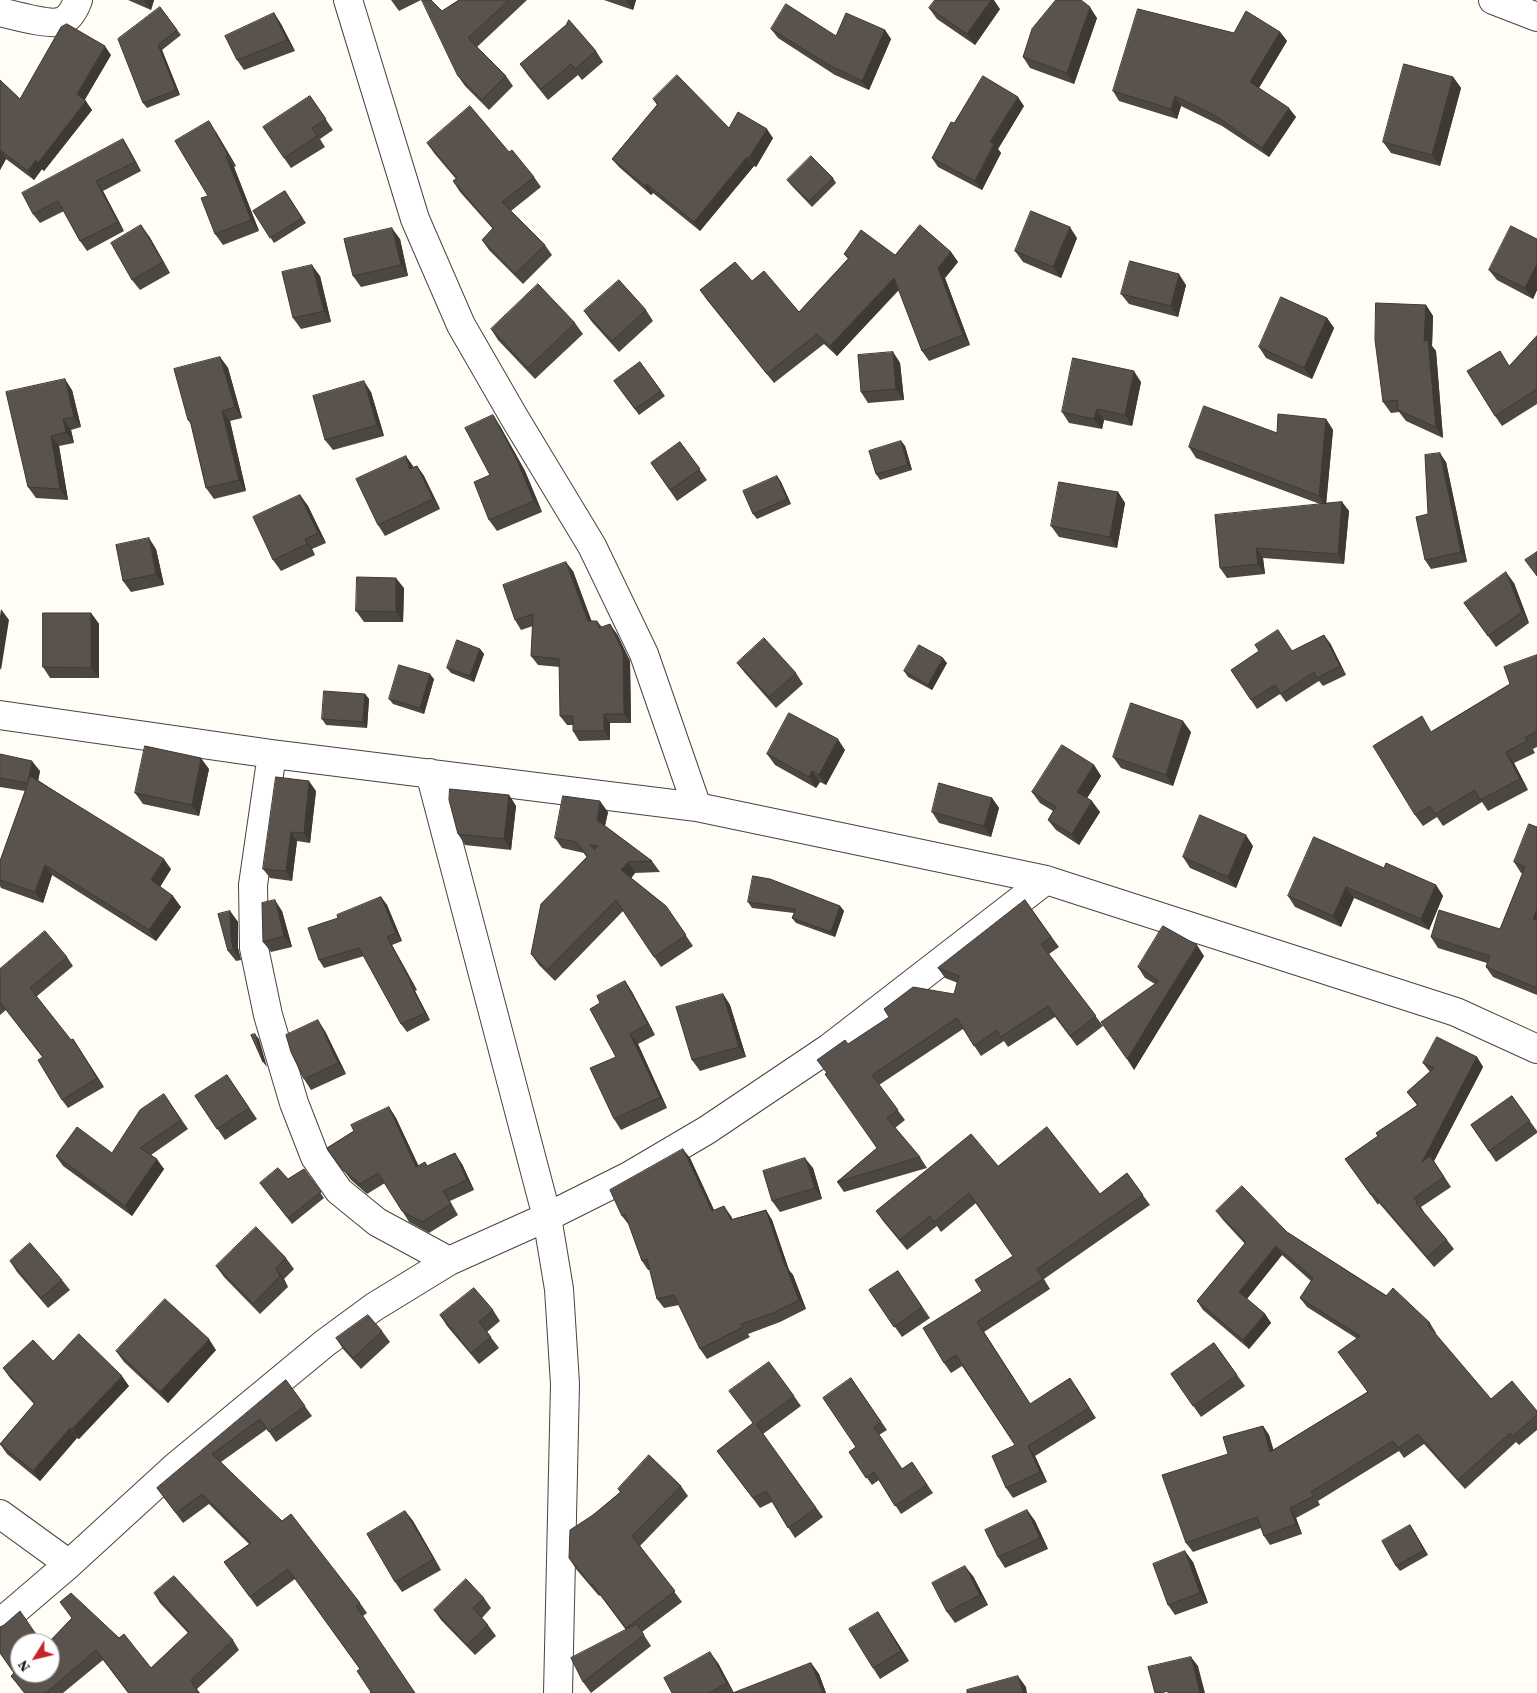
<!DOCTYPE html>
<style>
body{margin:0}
#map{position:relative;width:1537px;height:1693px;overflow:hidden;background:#fffdf5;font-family:"Source Serif 4",serif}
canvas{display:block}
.north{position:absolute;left:10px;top:1633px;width:50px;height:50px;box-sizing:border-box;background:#fff;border:1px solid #a0a0a0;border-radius:50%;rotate:234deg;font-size:14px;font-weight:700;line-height:20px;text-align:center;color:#111}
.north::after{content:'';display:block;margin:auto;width:18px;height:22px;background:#c4262e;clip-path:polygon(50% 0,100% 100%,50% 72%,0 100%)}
</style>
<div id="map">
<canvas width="1537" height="1693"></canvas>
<div class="north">N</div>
</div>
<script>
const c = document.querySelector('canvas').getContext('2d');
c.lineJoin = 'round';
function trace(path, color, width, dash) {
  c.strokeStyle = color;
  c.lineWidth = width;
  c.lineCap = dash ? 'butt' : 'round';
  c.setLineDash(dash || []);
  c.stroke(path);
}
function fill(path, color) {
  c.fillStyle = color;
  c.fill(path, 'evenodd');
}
const street = new Path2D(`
 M348,0L415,219L461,325L514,417L592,546L644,654L697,807
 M1493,0L1537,17
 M0,12C13,15 51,26 62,21C70,18 75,8 78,0
 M0,715L272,754L697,807L1046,880L1456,1012L1537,1049
 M272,754L253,885L254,948L268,1015L294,1103L315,1157L339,1191L377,1222L449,1261
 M430,773L547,1217L559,1289L565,1384L558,1693
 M0,1514L69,1564
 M0,1623L69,1564L175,1467L325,1343L374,1307L449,1261L547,1217L629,1176L707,1130L829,1048L1046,880`);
const wall = new Path2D(`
 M128,0H154L151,10Z
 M391,0H421L399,11Z
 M459,0H527L477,47L506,76L513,86L489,110L465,86L458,76L442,11Z
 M604,0H636L633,10Z
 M160,7L181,35L162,50L180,95L147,108L143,103Z
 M929,8L1000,9L975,45L937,19Z
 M274,13L281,24L295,51L244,70L237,60Z
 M1097,18L1074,84L1030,68L1023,57Z
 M771,29L836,36L885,30L891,39L869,90L835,75L778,38Z
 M1280,32L1287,41L1259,88L1296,117L1269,157L1222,126L1181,106L1177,119L1119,101L1113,91L1234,33Z
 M596,51L603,62L582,80L578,75L548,100L527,74L520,64Z
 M111,55L84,100L92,110L44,171L42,169L34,180L6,159L0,170V80L20,99Z
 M1453,77L1461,88L1440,166L1391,153L1383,142Z
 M310,96L333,130L320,139L325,147L291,168L284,158Z
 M653,99L729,128L773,138L756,167L754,166L700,231L653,193L651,195L619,167L612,159L657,105Z
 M1024,106L998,149L1001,153L982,190L938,167L932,158L954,123Z
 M216,132L236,166L234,167L259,231L223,245L215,234L208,196Z
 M123,139L129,149L141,171L103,191L124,231L87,251L80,241L64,211L40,223L33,214Z
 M427,143L509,152L534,177L541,187L511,211L545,245L552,255L523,284L489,250L482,240L493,229L460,192L453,181L456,179L434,153Z
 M833,178L836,183L812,207L791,185L787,180Z
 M285,191L306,223L274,243L253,211Z
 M149,236L170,273L140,290L132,280Z
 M1077,238L1061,278L1023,262L1015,251Z
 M400,239L408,276L361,287L353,276Z
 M1537,239V290L1533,299L1497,280L1489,270Z
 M951,252L958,262L945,278L970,345L929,361L922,351L899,290L837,356L824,344L774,383L707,300L700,290L752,281L799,312L848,259L844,254L895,255Z
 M320,276L331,322L301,329L293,318Z
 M1186,285L1178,317L1129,304L1121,294Z
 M1426,305L1433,316L1432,346L1436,351L1443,438L1406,421L1399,412L1391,413L1383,402Z
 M646,310L653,321L619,352L592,322L584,311Z
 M1327,318L1334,328L1312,379L1266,358L1259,347Z
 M575,323L583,334L535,379L498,340L491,329Z
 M1537,336V404L1502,426L1495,416L1510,365Z
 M893,352L900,363L904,400L868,403L861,392Z
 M220,357L228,368L242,418L230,421L246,491L214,499L206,488L191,424L188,420Z
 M640,362L665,396L639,415L614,381Z
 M1141,382L1132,426L1104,420L1102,429L1069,423L1062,412Z
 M72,390L81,427L71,430L74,443L59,446L68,500L36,498L28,487Z
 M371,392L384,436L333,450L325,440Z
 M493,415L500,426L525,471L542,512L497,531L489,520L490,475Z
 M1326,419L1333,430L1326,503L1342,502L1349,511L1344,564L1263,558L1265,574L1227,578L1220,568L1320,504L1196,458L1189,447L1277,433Z
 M901,441L905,446L912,470L880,480L876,474Z
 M680,442L707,480L677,501L651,463Z
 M1446,462L1467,562L1431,569L1425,560L1428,514Z
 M417,466L424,476L440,509L385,536L378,525L413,467Z
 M777,476L781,482L791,504L757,519L753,514Z
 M1118,492L1125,503L1117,548L1059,537L1051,526Z
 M300,495L308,506L326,543L312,549L315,555L281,571L273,560Z
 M156,549L164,585L131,592L123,581Z
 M573,571L591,621H597L602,627L617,634L630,661L631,723H610V740L579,741L573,731V725H567L560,716V667L538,665L531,656L533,626L521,630L515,620Z
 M1514,583L1529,623L1496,647L1464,603Z
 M404,588L403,622H364L356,611Z
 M91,613L99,624V678H50L43,667Z
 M1330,643L1346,675L1323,686L1319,681L1286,702L1280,694L1257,709L1231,670L1292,651Z
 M480,649L484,654L474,682L451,673L447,668Z
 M1537,655V747L1533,749L1535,753L1514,763L1528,790L1488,811L1482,802L1443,826L1437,817L1423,826L1415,815L1432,731L1510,684Z
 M737,663L796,673L803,684L776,708L745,673Z
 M947,663L932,690L908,677L904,671Z
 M434,679L424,714L393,704L389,699Z
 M365,694L369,699L367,728L326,725L322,719Z
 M1191,732L1173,786L1121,768L1113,757Z
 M845,750L826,785L820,782L816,788L775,765L767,754Z
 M0,754L40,771L38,780L171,869L160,887L181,907L156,941L52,875L43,903L1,888L0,886V861L25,791L0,787Z
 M1094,765L1101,776L1087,798L1100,812L1079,845L1056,830L1048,820L1053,811L1040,803L1032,792Z
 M209,769L199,816L143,804L135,793Z
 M316,791L310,843L297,841L292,881L270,878L263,869Z
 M509,795L516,806L511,850L465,845L458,834Z
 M992,798L999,808L991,837L939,823L932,812Z
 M608,812L605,826L652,861L660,872L635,873L631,878L666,906L693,946L661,967L623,911L555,981L539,965L531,954L587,857L584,853L562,848L555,838Z
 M1537,827V995L1493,977L1486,967L1487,963L1438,948L1431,937L1500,929L1523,873H1521L1514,862Z
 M1253,846L1236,888L1190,868L1183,857Z
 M1384,868L1436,885L1443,896L1429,930L1354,898L1341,927L1295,907L1288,896Z
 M381,897L387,905L402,941L392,945L417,990L415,991L430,1020L407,1032L401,1024L364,956L324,968L319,960L338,918Z
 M1025,900L1059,947L1049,954L1103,1026L1077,1046L1055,1017L1008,1047L1004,1041L981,1056L963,1029L879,1085L905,1120L895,1128L920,1157L927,1168L844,1192L837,1182L877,1148L827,1073L848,1044L954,994L958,983L945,978L938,968Z
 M748,902L840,906L844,911L835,937L796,923L792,918L794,913L752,908Z
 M230,911L238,922V948L241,960L236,961L228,951Z
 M282,911L292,947L271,952L263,942Z
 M1204,956L1134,1070L1155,984L1145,978L1138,967Z
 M67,957L73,966L36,997L71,1040L73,1039L104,1087L68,1108L62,1100L43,1058L6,1010L0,1015V969Z
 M625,981L632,992L655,1035L638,1044L667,1108L621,1130L614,1119L616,1057L600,1003Z
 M723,994L730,1005L746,1057L700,1071L692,1060Z
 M325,1031L346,1074L311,1090L304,1079Z
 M1477,1057L1483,1067L1434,1161L1451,1187L1421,1207L1424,1212H1423L1447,1240L1454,1249L1434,1267L1379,1203L1378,1205L1345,1159L1378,1136L1417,1105L1407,1092L1430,1072L1423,1063Z
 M227,1075L257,1119L225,1140L195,1096Z
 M164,1094L188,1129L151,1155L164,1169L132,1216L63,1166L56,1156L112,1153Z
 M1512,1096L1537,1131V1133L1496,1162L1471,1125Z
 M389,1107L396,1118L418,1166H428L462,1164L474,1190L450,1201L458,1215L429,1233L409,1222L385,1183L367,1194L351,1180L327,1148L354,1131Z
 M690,1158L714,1210L731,1216L732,1219L766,1210L772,1220L789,1270L793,1275L806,1309L780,1322L748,1334L750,1337L707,1359L700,1349L679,1305L664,1308L657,1299L650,1270H648L642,1261L629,1225L622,1216Z
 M998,1166L1100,1194L1127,1173L1150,1205L1044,1279L1050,1289L984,1332L1030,1404L1077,1388L1096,1418L1035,1456L1047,1482L1013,1498L1006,1488L1015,1445L962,1366L951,1373L944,1363L982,1291L1013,1256L976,1203L941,1232L937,1226L907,1250L883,1221L876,1211Z
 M813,1168L822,1199L780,1212L772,1201Z
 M304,1169L324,1198L292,1224L260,1183L288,1179Z
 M1216,1211L1287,1232L1430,1323L1436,1333L1435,1334L1491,1399L1537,1411V1430L1519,1445L1516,1442L1465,1489L1424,1444L1404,1458L1399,1451L1318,1501L1320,1505L1296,1518L1302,1534L1270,1545L1264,1536L1261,1528L1193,1552L1186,1543L1228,1454L1263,1426L1269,1435L1273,1450L1367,1392L1356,1338L1307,1307L1300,1298L1311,1281L1282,1255L1247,1299L1265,1314L1271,1323L1249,1349L1203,1310L1197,1301L1245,1244L1223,1220Z
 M286,1258L294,1269L284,1279L288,1287L260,1314L224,1277L216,1266Z
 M10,1261L62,1280L70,1290L48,1308L17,1272Z
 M898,1271L930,1318L902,1337L869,1290Z
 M493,1310L500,1321L487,1332L499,1348L479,1364L447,1326L440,1315Z
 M382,1331L390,1342L361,1369L343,1349L336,1338Z
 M1214,1343L1245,1386L1201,1417L1171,1374Z
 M216,1350L168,1403L124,1362L116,1351Z
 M53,1361L129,1386L79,1439L77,1438L40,1481L7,1454L0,1444L34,1404L10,1378L3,1368Z
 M851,1378L887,1430L879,1435L902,1469L912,1462L933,1493L901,1514L879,1480L872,1485L849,1452L856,1447Z
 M286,1380L312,1416L276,1442L267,1429L221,1462L360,1603L367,1613L363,1616L371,1692L360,1669L295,1579L257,1607L224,1562L249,1544L209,1504L183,1523L157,1488Z
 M794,1396L801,1406L763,1434L823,1517L795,1538L772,1502L760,1508L717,1451Z
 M681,1486L688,1496L640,1546L682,1602L642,1632L651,1646L591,1693L583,1682L626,1630L600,1595L599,1596L576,1569L569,1558L593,1515L620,1492L618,1489Z
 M1027,1510L1035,1521L1048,1549L1005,1568L998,1557Z
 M405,1511L413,1521L441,1570L402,1592L395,1582Z
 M1410,1525L1428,1555L1400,1571L1396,1566Z
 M1193,1562L1208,1603L1175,1615L1168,1605Z
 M973,1576L988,1605L955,1623L947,1612Z
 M154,1593L233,1640L239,1650L197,1689L200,1693H128L103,1660L63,1693H24L11,1676L14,1673H20L72,1618L60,1602L119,1638L151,1668L188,1633L160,1603Z
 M484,1598L491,1608L482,1618L488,1625L496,1636L475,1655L441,1620L434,1610Z
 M878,1612L885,1623L909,1661L880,1679L873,1668Z
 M718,1663L734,1693L811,1663L819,1674L826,1693H672Z`);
const shadedWall = new Path2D(`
 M145,0H154L151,10L144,1Z
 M626,0H636L633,10Z
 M991,0H994L1000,9L975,45L967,34Z
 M1090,7L1097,18L1074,84L1067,73Z
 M274,13L281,24L295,51L287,40Z
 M885,30L891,39L869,90L862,81Z
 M1280,32L1287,41L1257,91L1250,82Z
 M158,45L162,50L180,95L176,90Z
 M105,46L111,55L83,103L77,94Z
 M1453,77L1461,88L1440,166L1432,155Z
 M1175,96L1181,106L1177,119L1171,109Z
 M1018,97L1024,106L998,149L1001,153L982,190L975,181L990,142Z
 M86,101L92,110L44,171L42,169L34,180L28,171L36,160Z
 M1289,108L1296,117L1269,157L1262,148Z
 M209,121L216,132L236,166L228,155Z
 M767,129L773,138L756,167L749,158Z
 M123,139L129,149L141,171L135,162Z
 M0,150L6,159L0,170Z
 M226,156L234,167L259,231L251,220Z
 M747,157L754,166L700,231L694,222Z
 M96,181L103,191L124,231L118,222Z
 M647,184L653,193L651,195L645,186Z
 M141,225L149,236L170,273L163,262Z
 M1070,227L1077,238L1061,278L1053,267Z
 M392,228L400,239L408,276L401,265Z
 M951,252L958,262L945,278L970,345L963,335L938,268Z
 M1537,264V290L1533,299L1525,288Z
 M312,265L320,276L331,322L324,311Z
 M1179,274L1186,285L1178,317L1171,306Z
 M894,278L901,287L837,356L830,346Z
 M1426,305L1433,316L1432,346L1436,351L1443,438L1436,427L1424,341Z
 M1327,318L1334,328L1312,379L1304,368Z
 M893,352L900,363L904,400L896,389Z
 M220,357L228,368L242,418L235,407Z
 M1134,371L1141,382L1132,426L1125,415Z
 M65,379L72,390L81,427L74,417Z
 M364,381L371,392L384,436L377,425Z
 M1097,409L1104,420L1102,429L1094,419Z
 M222,411L230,421L246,491L239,480Z
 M493,415L500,426L525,471L542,512L534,501Z
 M63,419L71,430L74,443L66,432Z
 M1326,419L1333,430L1326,506L1319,496Z
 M51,436L59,446L68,500L60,489Z
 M901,441L905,446L912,470L908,465Z
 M1440,453L1446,462L1467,562L1461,552Z
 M406,456L413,466L416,480L409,469Z
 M417,466L424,476L440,509L433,499Z
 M777,476L781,482L791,504L787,499Z
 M1118,492L1125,503L1117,548L1110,537Z
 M300,495L308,506L326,543L318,533Z
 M1342,502L1349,511L1344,564L1338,554Z
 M149,538L156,549L164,585L156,574Z
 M305,539L312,549L315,555L307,544Z
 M1256,548L1263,558L1265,574L1258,564Z
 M566,562L573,571L595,630L588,621Z
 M1506,572L1514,583L1529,623L1522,612Z
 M396,578L404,588L403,622L396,612Z
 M1,609L9,620L1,670L0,668V616Z
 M91,613L99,624V678L91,668Z
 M610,624L617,634L630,661L631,723L624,714Z
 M1324,635L1330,643L1346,675L1340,666Z
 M480,649L484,654L474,682L470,676Z
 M943,658L947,663L932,690L928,685Z
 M430,674L434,679L424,714L420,708Z
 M365,694L369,699L367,728L363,722Z
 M604,714L610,723V740L604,731Z
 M1183,721L1191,732L1173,786L1166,775Z
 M838,739L845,750L826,785L819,775Z
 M1506,752L1514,763L1528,790L1520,779Z
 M201,758L209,769L199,816L192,805Z
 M32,761L40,771L36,792L28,782Z
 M1094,765L1101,776L1084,803L1077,792Z
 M812,771L820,782L816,788L809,777Z
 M309,781L316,791L310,843L304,833Z
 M509,795L516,806L511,850L504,839Z
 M992,798L999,808L991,837L984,826Z
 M600,801L608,812L604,830L597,820Z
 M1092,801L1100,812L1079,845L1072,834Z
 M291,832L297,841L292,881L286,871Z
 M1246,835L1253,846L1236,888L1228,877Z
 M164,859L171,869L158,890L151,880Z
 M628,862L635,873L629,881L621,870Z
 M45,865L52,875L43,903L35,892Z
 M1436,885L1443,896L1429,930L1421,919Z
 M1346,887L1354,898L1341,927L1333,916Z
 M173,896L181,907L156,941L149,930Z
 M381,897L387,905L402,941L396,933Z
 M275,900L282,911L292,947L284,936Z
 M840,906L844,911L835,937L831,932Z
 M1537,909V925L1533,919Z
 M230,911L238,922V948L241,960L233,949L231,937Z
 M387,937L392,945L417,990L411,982Z
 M1197,945L1204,956L1134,1070L1127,1059Z
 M625,981L632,992L655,1035L648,1024Z
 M410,983L415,991L430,1020L425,1013Z
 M723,994L730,1005L746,1057L739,1047Z
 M318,1020L325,1031L346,1074L338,1063Z
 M255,1034L259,1039L267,1067L263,1062Z
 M630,1034L638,1044L667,1108L660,1097Z
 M73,1039L79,1048L104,1087L97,1078Z
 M1477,1057L1483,1067L1434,1161L1451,1187L1434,1161L1422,1162Z
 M389,1107L396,1118L424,1177L416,1167Z
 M683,1149L690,1158L719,1221L712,1211Z
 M455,1153L462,1164L474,1190L467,1180Z
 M805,1158L813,1168L822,1199L815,1188Z
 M157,1159L164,1169L132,1216L125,1206Z
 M724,1206L731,1216L737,1229L731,1220Z
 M766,1210L772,1220L789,1270L793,1275L806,1309L799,1300L785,1266Z
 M1276,1246L1282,1255L1245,1301L1239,1292Z
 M276,1268L284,1279L288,1287L280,1276Z
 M1265,1314L1271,1323L1249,1349L1243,1340Z
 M977,1322L984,1332L1037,1414L1030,1404Z
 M209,1339L216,1350L168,1403L160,1392Z
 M122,1376L129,1386L79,1439L72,1429Z
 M1263,1426L1269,1435L1277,1461L1270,1452Z
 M70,1428L77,1438L40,1481L33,1471Z
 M1028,1446L1035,1456L1047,1482L1040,1472Z
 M1290,1508L1296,1518L1302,1534L1296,1524Z
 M1027,1510L1035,1521L1048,1549L1040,1538Z
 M405,1511L413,1521L441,1570L434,1559Z
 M1410,1525L1414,1531L1428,1555L1424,1550Z
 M1185,1551L1193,1562L1208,1603L1200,1593Z
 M965,1566L973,1576L988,1605L980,1595Z
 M878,1612L885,1623L909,1661L901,1651Z
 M710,1652L718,1663L734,1693L727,1683Z
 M1191,1657L1198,1666L1205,1693H1200Z
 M811,1663L819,1674L826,1693H823Z
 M1018,1676L1026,1687L1027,1693H1023Z`);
const building = new Path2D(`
 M422,0H431L442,11L459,0H509L468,38L506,76L482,100L458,76Z
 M935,0H991L967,34L929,8Z
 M1056,0H1081L1090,7L1067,73L1023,57L1032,29Z
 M786,4L836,36L846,13L885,30L862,81L829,65L771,29Z
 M160,7L177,30L158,45L176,90L143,103L118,39Z
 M1138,9L1234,33L1246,11L1280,32L1250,82L1289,108L1262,148L1216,116L1175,96L1171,109L1113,91Z
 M274,13L287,40L237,60L225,36Z
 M569,20L596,51L575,69L571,64L541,89L520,64L566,25Z
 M67,24L105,46L77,94L86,101L38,163L36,160L28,171L0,150V80L20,99L61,27Z
 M1404,64L1453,77L1432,155L1383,142Z
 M677,75L729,128L738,112L767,129L749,158L747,157L694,222L647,184L645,186L612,159L658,104L653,99Z
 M983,76L1018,97L990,142L994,144L975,181L932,158L951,122L954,123Z
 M310,96L326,119L312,128L317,136L284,158L263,127Z
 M470,106L509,152L512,150L534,177L502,202L545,245L515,274L482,240L493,228L453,181L457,178L427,143Z
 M209,121L228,155L226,156L251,220L215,234L201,198L208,196L175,141Z
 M123,139L135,162L96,181L118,222L80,241L58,201L33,214L22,193Z
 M811,156L833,178L809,201L787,180Z
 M285,191L302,218L270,238L253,211Z
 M1031,211L1070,227L1053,267L1015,251Z
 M141,225L163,262L132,280L111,243Z
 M920,225L951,252L938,268L963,335L922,351L894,278L830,346L817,334L767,374L700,290L735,262L752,281L764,271L799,312L849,258L844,254L861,230L895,255Z
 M1511,226L1537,239V264L1525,288L1489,270Z
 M392,228L401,265L353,276L344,239Z
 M1130,261L1179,274L1171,306L1121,294Z
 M312,265L324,311L293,318L282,272Z
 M619,280L646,310L612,341L584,311Z
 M538,284L575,323L528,368L491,329Z
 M1281,297L1327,318L1304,368L1259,347Z
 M1376,303L1426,305L1424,341L1428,340L1436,427L1398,410L1397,400L1383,402L1375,340Z
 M1537,336V389L1495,416L1467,371L1500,351L1509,366Z
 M893,352L896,389L861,392L858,355Z
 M220,357L235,407L222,411L239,480L206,488L190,420H188L174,369Z
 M1073,358L1134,371L1125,415L1097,409L1094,419L1062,412Z
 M640,362L661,391L635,409L614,381Z
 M65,379L74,417L63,419L66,432L51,436L60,489L28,487L6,392Z
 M364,381L377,425L325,440L313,396Z
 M1204,406L1277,433L1278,414L1326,419L1319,496L1189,447Z
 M493,415L517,460L534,501L489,520L474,482L490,475L465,428Z
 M901,441L908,465L876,474L869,451Z
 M680,442L700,469L670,490L651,463Z
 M1440,453L1461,552L1425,560L1416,517L1428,514L1425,455Z
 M406,456L409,469L417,466L433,499L378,525L356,479Z
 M777,476L787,499L753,514L743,491Z
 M1059,482L1118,492L1110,537L1051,526Z
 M300,495L318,533L305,539L307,544L273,560L253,517Z
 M1342,502L1338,554L1256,548L1258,564L1220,568L1215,515Z
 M149,538L156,574L123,581L116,545Z
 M1537,552V576L1525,560Z
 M566,562L588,621H597L599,628L610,624L623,652L624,714H604V731H573V716H560L559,659L531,656L533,614L515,620L503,585Z
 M1506,572L1522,612L1488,636L1464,603Z
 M357,577L396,578V612L356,611Z
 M43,613H91V668L43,667Z
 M1278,630L1292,651L1324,635L1340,666L1317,678L1314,672L1281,694L1275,685L1251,700L1231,670L1259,651L1255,645Z
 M764,638L796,673L769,697L737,663Z
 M457,640L480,649L470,676L447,668Z
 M919,645L943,658L928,685L904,671Z
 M1537,655V731L1525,738L1527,741L1506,752L1520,779L1480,800L1475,790L1435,814L1430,806L1415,815L1373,746L1422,716L1431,732L1510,684L1504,667Z
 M399,665L430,674L420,708L389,699Z
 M324,691L365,694L363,722L322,719Z
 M1131,703L1183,721L1166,775L1113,757Z
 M789,713L838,739L819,775L812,771L809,777L767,754Z
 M1062,745L1094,765L1077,792L1092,801L1072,834L1048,820L1056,807L1032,792Z
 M145,746L201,758L192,805L135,793Z
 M0,754L32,761L28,782L30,776L164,859L151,880L173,896L149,930L45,865L35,892L0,880V861L28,783L0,778Z
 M276,777L309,781L304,833L291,832L286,871L263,869Z
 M939,783L992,798L984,826L932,812Z
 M450,789L509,795L504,839L458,834L449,800Z
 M563,796L600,801L597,820L652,861L628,862L621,870L666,906L686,935L654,957L616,900L547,970L531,954L541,904L587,857L577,842L555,838ZM590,845L598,846L595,849Z
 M1200,815L1246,835L1228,877L1183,857Z
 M1529,824L1537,827V909L1533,919L1537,920V988L1486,967L1490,956L1431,937L1439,910L1500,929L1525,867L1514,862Z
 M1314,837L1384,868L1386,863L1436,885L1421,919L1346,887L1333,916L1288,896Z
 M753,876L770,879L840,906L831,932L792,918L796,909L748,902Z
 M381,897L396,933L387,937L411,982L410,983L425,1013L401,1024L359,948L319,960L308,928L338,918L337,915Z
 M275,900L284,936L263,942L262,903Z
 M1025,900L1051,937L1041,944L1096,1016L1070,1036L1048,1006L1001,1037L997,1030L974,1046L957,1018L872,1075L898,1110L887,1118L920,1157L837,1182L877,1148L825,1074L827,1073L817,1060L845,1040L848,1044L889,1017L884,1009L913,987L954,994L959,976L938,968Z
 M230,911L231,937L233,949L228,951L218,914Z
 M1163,926L1197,945L1127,1059L1101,1022L1159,981L1138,967Z
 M45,931L67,957L30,988L71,1040L73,1039L97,1078L62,1100L38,1060L43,1057L0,1002V969Z
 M625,981L648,1024L630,1034L660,1097L614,1119L590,1068L616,1057L590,1009L600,1003L597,996Z
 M723,994L739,1047L692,1060L676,1007Z
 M318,1020L338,1063L304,1079L291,1052L286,1035Z
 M255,1034L263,1062L251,1035Z
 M1437,1037L1477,1057L1422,1162L1430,1156L1444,1177L1414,1198L1417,1202L1416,1203L1447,1240L1427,1257L1373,1194L1371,1195L1345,1159L1378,1136L1376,1133L1418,1105L1407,1092L1434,1068L1423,1063Z
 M227,1075L249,1108L217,1129L195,1096Z
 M164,1094L181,1120L140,1148L157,1159L125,1206L56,1156L77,1127L112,1153L140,1110Z
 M1512,1096L1530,1121L1489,1151L1471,1125Z
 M389,1107L416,1167L425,1162L427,1166L455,1153L467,1180L443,1191L451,1204L422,1222L402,1211L378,1173L360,1184L343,1170L327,1148L354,1131L351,1125Z
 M1047,1127L1100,1194L1127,1173L1143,1195L1037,1269L1043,1279L977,1322L1030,1404L1070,1378L1089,1408L1028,1446L1040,1472L1006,1488L992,1456L1015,1445L956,1355L944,1363L923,1328L982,1291L975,1280L1013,1256L969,1193L934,1222L930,1216L900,1240L876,1211L971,1134L998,1166Z
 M683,1149L712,1211L724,1206L731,1220L766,1210L785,1266H786L799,1300L773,1313L741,1324L743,1327L700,1349L674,1295L657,1299L647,1259L642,1261L625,1214L622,1216L610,1190Z
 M805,1158L815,1188L772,1201L763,1171Z
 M278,1168L288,1179L304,1169L321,1192L288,1218L260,1183Z
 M1242,1186L1287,1232L1386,1296L1393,1288L1430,1323L1428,1325L1491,1399L1512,1381L1537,1411V1415L1513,1436L1510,1433L1458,1480L1418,1434L1398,1448L1393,1441L1311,1492L1314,1496L1290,1508L1296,1524L1264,1536L1257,1517L1186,1543L1162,1475L1228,1454L1223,1437L1263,1426L1270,1452L1368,1392L1338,1352L1360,1336L1300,1298L1313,1278L1276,1246L1239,1292L1265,1314L1243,1340L1197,1301L1246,1242L1216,1211Z
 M256,1227L286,1258L276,1268L280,1276L253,1304L216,1266Z
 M30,1243L62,1280L41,1298L10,1261Z
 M898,1271L922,1307L894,1327L869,1290Z
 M474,1288L493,1310L479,1322L491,1337L471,1353L440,1315Z
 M165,1299L209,1339L160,1392L116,1351Z
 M368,1315L382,1331L353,1358L336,1338Z
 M79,1334L122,1376L72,1429L70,1428L33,1471L0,1444L35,1403L3,1368L33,1340L53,1361Z
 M1214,1343L1237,1375L1193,1406L1171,1374Z
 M769,1362L794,1396L756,1424L816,1508L788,1528L766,1491L753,1498L717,1451L753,1423L729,1391Z
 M851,1378L881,1422L874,1427L902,1469L912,1462L927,1485L895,1506L874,1472L866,1478L849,1452L856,1447L823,1398Z
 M286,1380L305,1406L269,1432L260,1419L212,1454L282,1521L291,1514L360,1603L356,1606L415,1693H370L371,1692L357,1671L360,1669L288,1569L250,1597L224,1562L251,1543L202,1494L176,1513L157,1488Z
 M649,1455L681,1486L632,1536L675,1591L626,1628L592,1584L591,1585L569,1558L570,1530L593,1515L621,1492L618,1489Z
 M1027,1510L1040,1538L998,1557L985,1530Z
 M405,1511L434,1559L395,1582L367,1534Z
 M1410,1525L1424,1550L1396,1566L1382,1541Z
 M1185,1551L1200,1593L1168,1605L1153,1564Z
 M965,1566L980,1595L947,1612L932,1583Z
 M174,1576L233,1640L191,1680L198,1693H129L96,1650L46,1693H25L11,1676L14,1673L0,1653V1627L4,1625L20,1611L42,1643H20V1673H50V1643H48L72,1618L60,1602L71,1593L119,1638L124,1634L151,1668L189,1632L154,1593Z
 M466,1579L484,1598L473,1608L488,1625L467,1645L434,1610Z
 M878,1612L901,1651L873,1668L849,1629Z
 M637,1624L644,1635L583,1682L571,1658Z
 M710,1652L727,1683L709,1693H672L664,1678Z
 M1191,1657L1200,1693H1168V1691L1161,1693H1155L1148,1667Z
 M811,1663L823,1693H733Z
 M1018,1676L1023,1693H967V1690Z`);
trace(street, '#444', 30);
trace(street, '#fff', 28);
fill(wall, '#4d4742');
fill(shadedWall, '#3f3936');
fill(building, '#5a524d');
trace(building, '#3f3936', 1);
</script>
